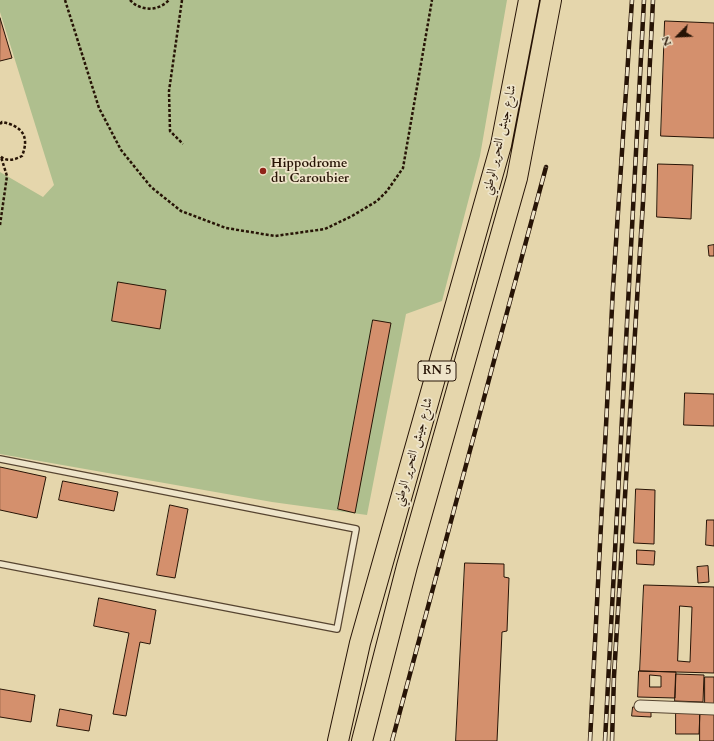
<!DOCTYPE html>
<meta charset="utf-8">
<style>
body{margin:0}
#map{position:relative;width:714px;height:741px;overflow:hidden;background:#e5d6ac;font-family:Cardo,serif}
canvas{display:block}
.north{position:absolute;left:658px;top:16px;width:40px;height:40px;-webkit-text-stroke:3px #eee4c9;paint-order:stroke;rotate:246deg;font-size:11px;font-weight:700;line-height:16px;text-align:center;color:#271406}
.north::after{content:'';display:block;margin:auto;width:14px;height:18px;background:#271406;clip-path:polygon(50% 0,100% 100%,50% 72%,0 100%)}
</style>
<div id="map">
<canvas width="714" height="741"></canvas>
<div class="north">N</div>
</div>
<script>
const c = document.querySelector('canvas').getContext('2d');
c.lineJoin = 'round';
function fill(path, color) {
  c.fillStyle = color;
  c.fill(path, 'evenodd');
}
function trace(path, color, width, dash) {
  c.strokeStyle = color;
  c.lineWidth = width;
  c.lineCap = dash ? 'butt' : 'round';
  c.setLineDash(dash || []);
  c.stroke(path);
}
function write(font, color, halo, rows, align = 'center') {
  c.font = font + ' Cardo,Amiri,serif';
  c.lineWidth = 3.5;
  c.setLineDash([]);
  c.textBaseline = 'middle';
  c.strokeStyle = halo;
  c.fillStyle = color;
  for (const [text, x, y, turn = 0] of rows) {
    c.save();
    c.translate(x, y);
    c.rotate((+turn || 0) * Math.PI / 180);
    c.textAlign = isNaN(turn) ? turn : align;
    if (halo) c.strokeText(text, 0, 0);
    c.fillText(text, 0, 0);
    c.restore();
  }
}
const green = new Path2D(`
 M0,0H507L480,156L442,301L406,314L367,515L272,502L0,454V172L43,197L54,185L0,12Z`);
const building = new Path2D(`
 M0,18L12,58L0,61Z
 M665,21L714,23V138L661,136Z
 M658,164L693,165L691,219L657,217Z
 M714,245V256H709L708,246Z
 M118,282L166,290L160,329L112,321Z
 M373,320L391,323L355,513L338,509Z
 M685,393L714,394V426L684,425Z
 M0,467L46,477L37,518L0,510Z
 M63,481L118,492L114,511L59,500Z
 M636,489L655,490L654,544L634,543Z
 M170,505L188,509L175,578L157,575Z
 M707,520H714V546L706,545Z
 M637,550L655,551L654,565L637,564Z
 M465,563L504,564V577L509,578L507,631L502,632L497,741H456Z
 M708,566L709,582L698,583L697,567Z
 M644,585L714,587V673L640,671ZM680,606L692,607L690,662L678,661Z
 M99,598L156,610L150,644L140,642L126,716L113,714L129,633L94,626Z
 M639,671L676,672L675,698L638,697Z
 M676,674L704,675L703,702L675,701Z
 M650,675L661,676V687H650Z
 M705,677H714V705L705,704Z
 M0,689L35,695L31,722L0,717Z
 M633,707L651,708V717L632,716Z
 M60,709L92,715L89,731L57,726Z
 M676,712H700L699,734H676Z
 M700,714H714V741H700Z`);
const path = new Path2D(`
 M65,0L99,108L121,150L151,187L181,211L226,228L275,236L325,229L352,216L377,201L387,191L403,168L432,0
 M130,0C141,12 159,11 169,0
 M182,0L169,91L170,131L183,144
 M0,124L2,122C22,126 30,136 22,156C15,160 6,162 0,156
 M0,225L7,176L1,157`);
const lane = new Path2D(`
 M0,459L356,529L337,629L0,564`);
const street = new Path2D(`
 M640,706L714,709`);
const highway = new Path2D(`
 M338,741L360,643L501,145L529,0
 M362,741L407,566L517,178L551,0`);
const rail = new Path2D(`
 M392,741L546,167
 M590,741L613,288L632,0
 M605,741L644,0
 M612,741L614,676L643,202L653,0`);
const markers = [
 [263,171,4,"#8f2418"]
];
const shields = [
 [437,371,38]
];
const shieldNames = [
 ["RN 5",437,371]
];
const streetNames = [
 ["شارع جيش التحرير الوطني",500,140,-77],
 ["شارع جيش التحرير الوطني",414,452,-74]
];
const poiNames = [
 ["Hippodrome",271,164],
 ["du Caroubier",271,179]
];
fill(green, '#afbf8e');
fill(building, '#d4906d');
trace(building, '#271406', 1);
trace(lane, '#564430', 8);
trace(street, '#564430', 13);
trace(highway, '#271406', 22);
trace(path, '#271406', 2.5, [3, 2]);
trace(lane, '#eee4c9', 5.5);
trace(street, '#eee4c9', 11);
trace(highway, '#e5d6ac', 20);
trace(rail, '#271406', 4.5);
trace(rail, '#eee4c9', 3, [9]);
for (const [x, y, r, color] of markers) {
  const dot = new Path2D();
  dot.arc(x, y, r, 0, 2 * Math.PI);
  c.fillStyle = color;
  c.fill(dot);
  trace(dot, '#eee4c9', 1.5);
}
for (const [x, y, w] of shields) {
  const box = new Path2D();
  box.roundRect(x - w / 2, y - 10, w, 20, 3);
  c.fillStyle = '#eee4c9';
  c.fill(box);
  trace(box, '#271406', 1);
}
write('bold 12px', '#271406', null, shieldNames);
write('13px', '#271406', '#eee4c9', streetNames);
write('bold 13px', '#271406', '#eee4c9', poiNames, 'left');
</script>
